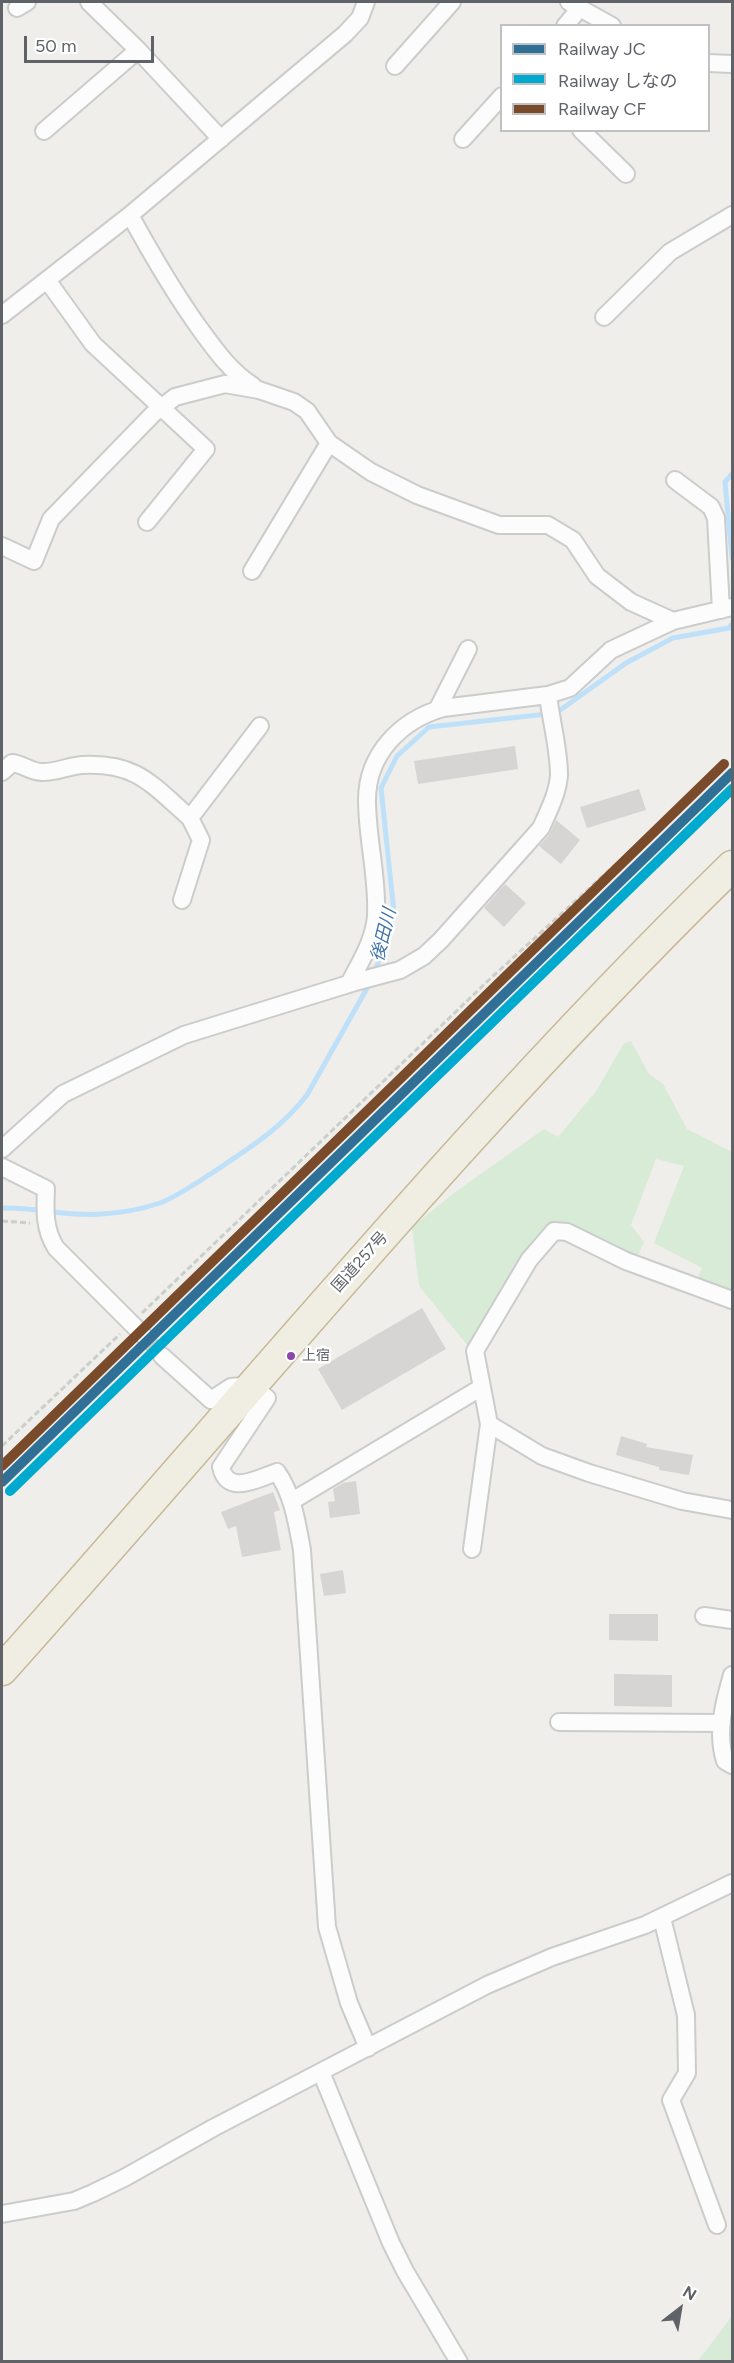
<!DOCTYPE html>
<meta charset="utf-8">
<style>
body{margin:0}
#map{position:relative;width:734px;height:2363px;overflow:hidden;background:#efeeea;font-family:Figtree,"Noto Sans JP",sans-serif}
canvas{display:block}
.frame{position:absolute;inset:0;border:3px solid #5f6368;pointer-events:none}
.legend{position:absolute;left:500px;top:24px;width:210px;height:108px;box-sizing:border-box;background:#fff;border:2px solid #bfc1c3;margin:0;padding:8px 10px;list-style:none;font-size:18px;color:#5f6368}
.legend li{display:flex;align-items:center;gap:12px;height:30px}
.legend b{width:30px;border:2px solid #bfc1c3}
.north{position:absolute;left:650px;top:2279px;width:60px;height:60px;-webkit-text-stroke:4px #fff;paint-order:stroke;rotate:31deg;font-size:16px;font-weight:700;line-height:24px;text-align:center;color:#5f6368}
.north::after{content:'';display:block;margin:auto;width:21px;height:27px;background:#5f6368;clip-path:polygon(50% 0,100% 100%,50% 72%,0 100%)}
.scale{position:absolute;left:24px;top:36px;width:130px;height:27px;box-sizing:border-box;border:3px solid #5f6368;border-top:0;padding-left:8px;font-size:18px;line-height:21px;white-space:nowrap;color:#5f6368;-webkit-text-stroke:4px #fff;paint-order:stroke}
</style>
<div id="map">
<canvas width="734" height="2363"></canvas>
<div class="frame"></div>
<ul class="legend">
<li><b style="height:8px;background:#307097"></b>Railway JC</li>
<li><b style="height:8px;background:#00a9ce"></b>Railway しなの</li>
<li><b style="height:8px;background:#7a4b2a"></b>Railway CF</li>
</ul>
<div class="north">N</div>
<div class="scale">50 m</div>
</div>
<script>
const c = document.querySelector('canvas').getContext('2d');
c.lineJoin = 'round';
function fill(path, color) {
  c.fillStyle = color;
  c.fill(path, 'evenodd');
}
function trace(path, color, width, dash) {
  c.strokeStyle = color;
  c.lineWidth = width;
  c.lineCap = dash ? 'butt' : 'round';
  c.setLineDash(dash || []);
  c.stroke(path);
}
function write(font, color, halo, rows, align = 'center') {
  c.font = font + ' Figtree,"Noto Sans JP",sans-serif';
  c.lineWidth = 5;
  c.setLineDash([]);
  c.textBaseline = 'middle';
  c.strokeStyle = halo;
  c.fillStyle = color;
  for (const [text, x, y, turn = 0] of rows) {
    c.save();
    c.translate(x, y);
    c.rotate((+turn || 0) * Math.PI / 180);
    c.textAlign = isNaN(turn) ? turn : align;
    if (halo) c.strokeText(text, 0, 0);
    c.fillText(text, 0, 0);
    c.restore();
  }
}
const green = new Path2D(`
 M631,1041L649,1074L663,1084L687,1129L732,1152V1295L696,1282L702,1268L654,1243L684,1166L656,1159L631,1225L644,1242L636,1260L550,1226L472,1351L419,1286L412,1227L454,1193L544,1129L558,1137L597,1090L624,1043Z
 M732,2316V2361H698Z`);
const stream = new Path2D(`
 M732,474L725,482L732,558
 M375,972L394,913L381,788L397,756L429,727L556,713L626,663L673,638L729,628L732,624
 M2,1208C35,1207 68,1217 102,1214C121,1213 142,1209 160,1203C178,1196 196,1183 212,1173C246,1150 281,1129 307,1095L370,983`);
const building = new Path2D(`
 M515,746L518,769L418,784L414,761Z
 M639,789L646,810L587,828L580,807Z
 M556,820L580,840L561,864L539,846L549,835Z
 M505,884L526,903L504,927L484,908Z
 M422,1308L446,1349L342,1410L318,1369Z
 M621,1436L647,1444L646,1447L693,1455L689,1475L659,1470V1467L616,1455Z
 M356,1481L360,1514L330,1518L328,1502L335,1501L333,1489L343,1483Z
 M273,1492L280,1510L274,1512L281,1550L242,1557L236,1526L228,1529L221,1512Z
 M343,1570L346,1593L324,1596L320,1574Z
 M609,1614H658V1641L609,1640Z
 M614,1674L672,1675V1707L614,1706Z`);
const streetTunnel = new Path2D(`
 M143,1335L162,1356`);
const path = new Path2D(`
 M2,1221L30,1223
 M142,1313L492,977L639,843
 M2,1446L120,1334`);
const street = new Path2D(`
 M89,2L138,50L221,139
 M569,2L612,26
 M17,8L27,2
 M565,26L580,8
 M708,63L732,64
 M395,66L452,2
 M581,130L626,174
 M44,131L138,50
 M463,139L502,96
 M130,215C152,255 174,293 200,329C216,351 230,371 253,386
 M47,280L93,344L206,449L147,522
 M2,315L130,215L345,34L360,18L366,2
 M604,317L670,252L732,215
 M675,480L711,507L716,518L721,610
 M2,546L34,561L51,519L153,414L175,397L225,384L259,390L294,402L307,411L329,443L371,472L417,495L499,525H548L573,540L597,576L631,602L673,621
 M252,571L329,443
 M437,710L468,649
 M2,772L12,763C23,764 31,772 42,772C53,773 69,766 82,765C137,762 152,785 190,818L260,726
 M182,900L201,840L190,818
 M349,984C360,962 374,941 376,916C378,877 367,839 367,800C367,754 401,720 443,708L548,695
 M2,1149L63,1094L184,1035L355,982L400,970L424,956L441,940L541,828C548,812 558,793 559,775C559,749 551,721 548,695L570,688L611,650L673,621L732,607
 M2,1167L46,1189C45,1210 44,1229 56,1248L143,1335
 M732,1300L626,1261L567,1232L554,1231L529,1260L475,1351L489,1424L542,1456L589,1473L682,1501L732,1510
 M162,1356L211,1400L231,1387L251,1385L267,1398L221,1467C228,1496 257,1479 277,1472C293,1495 297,1523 302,1550L327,1927L349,2003L368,2048
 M292,1501L482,1387
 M472,1549L489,1424
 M704,1616L732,1620
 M732,1675C724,1702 716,1733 725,1761L732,1765
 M559,1722L722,1723
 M662,1918L686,2015L687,2073L671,2100L717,2225
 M321,2072L391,2243L405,2271L459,2362
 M2,2214L74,2201L93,2193L124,2178L213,2128L487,1985L552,1957L645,1925L732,1883`);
const highway = new Path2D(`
 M2,1670C244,1400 473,1119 732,866`);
const rail1 = new Path2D(`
 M2,1482L732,773`);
const rail2 = new Path2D(`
 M10,1491L732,789`);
const rail3 = new Path2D(`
 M2,1466L724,764`);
const markers = [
 [291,1356,5,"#8e44ad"]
];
const busNames = [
 ["上宿",302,1356]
];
const streetNames = [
 ["国道257号",360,1262,-48]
];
const waterNames = [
 ["後田川",384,935,-76]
];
fill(green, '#d8ebd6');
trace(stream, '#bfe0f9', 5);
fill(building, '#d6d5d3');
trace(streetTunnel, '#cbcbca', 16, [16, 8]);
trace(street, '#cbcccc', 20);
trace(highway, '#c8b996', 33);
trace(path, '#cacfcc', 3, [6, 3]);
trace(street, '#fdfcfc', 16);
trace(highway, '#f0ede3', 30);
trace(rail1, '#307097', 10);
trace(rail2, '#00a9ce', 10);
trace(rail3, '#7a4b2a', 10);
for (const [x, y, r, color] of markers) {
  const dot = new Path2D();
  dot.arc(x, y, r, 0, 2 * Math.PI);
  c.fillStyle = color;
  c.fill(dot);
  trace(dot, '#fff', 2);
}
write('14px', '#5f6368', '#fff', busNames, 'left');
write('16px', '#5f6368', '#fff', streetNames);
write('italic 18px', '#4174aa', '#fff', waterNames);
</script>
